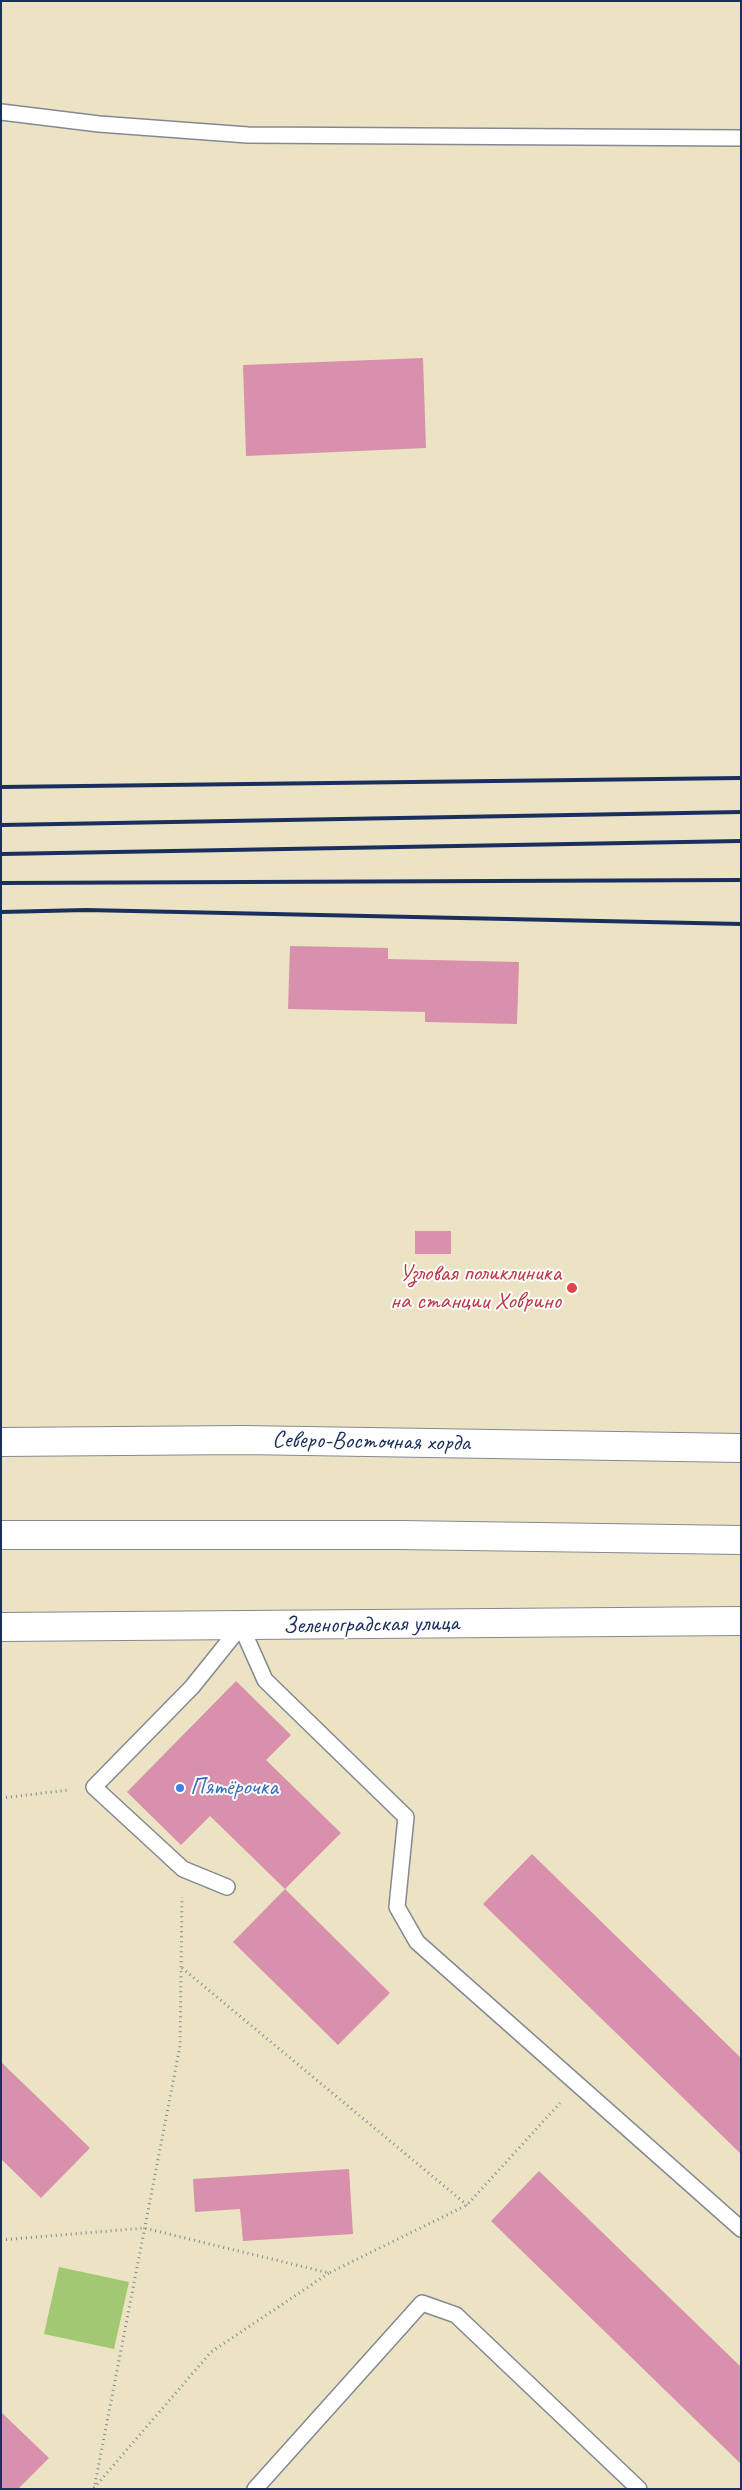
<!DOCTYPE html>
<meta charset="utf-8">
<style>
body{margin:0}
#map{position:relative;width:742px;height:2490px;overflow:hidden;background:#ece3c4;font-family:Caveat,sans-serif}
canvas{display:block}
.frame{position:absolute;inset:0;border:2px solid #1b2f5e;pointer-events:none}
</style>
<div id="map">
<canvas width="742" height="2490"></canvas>
<div class="frame"></div>
</div>
<script>
const c = document.querySelector('canvas').getContext('2d');
c.lineJoin = 'round';
function fill(path, color) {
  c.fillStyle = color;
  c.fill(path, 'evenodd');
}
function trace(path, color, width, dash) {
  c.strokeStyle = color;
  c.lineWidth = width;
  c.lineCap = dash ? 'butt' : 'round';
  c.setLineDash(dash || []);
  c.stroke(path);
}
function write(font, color, halo, rows, align = 'center') {
  c.font = font + ' Caveat,sans-serif';
  c.lineWidth = 4;
  c.setLineDash([]);
  c.textBaseline = 'middle';
  c.strokeStyle = halo;
  c.fillStyle = color;
  for (const [text, x, y, turn = 0] of rows) {
    c.save();
    c.translate(x, y);
    c.rotate((+turn || 0) * Math.PI / 180);
    c.textAlign = isNaN(turn) ? turn : align;
    if (halo) c.strokeText(text, 0, 0);
    c.fillText(text, 0, 0);
    c.restore();
  }
}
const green = new Path2D(`
 M59,2267L129,2282L114,2349L44,2334Z`);
const building = new Path2D(`
 M423,358L426,448L246,456L243,365Z
 M290,946L388,948V959L519,962L517,1024L425,1022V1012L288,1009Z
 M415,1231H451V1254H415Z
 M236,1681L291,1735L266,1760L341,1833L285,1889L210,1816L181,1845L127,1792Z
 M532,1854L741,2058V2154L483,1904Z
 M285,1889L390,1993L338,2045L233,1942Z
 M1,2062L90,2148L41,2198L1,2159Z
 M349,2169L353,2234L243,2241L240,2209L195,2212L193,2179Z
 M539,2171L741,2367V2464L491,2221Z
 M1,2412L49,2458L18,2489H1Z`);
const path = new Path2D(`
 M1,1798L69,1790
 M182,1968L467,2205
 M1,2240L144,2228L329,2273L467,2205L560,2103
 M94,2488L211,2352L329,2273
 M94,2489L180,2046L182,1897`);
const service = new Path2D(`
 M1,112L99,124L248,135L741,138
 M227,1887L183,1869L94,1787L192,1687L241,1626L265,1680L406,1817L397,1907L417,1942L741,2229
 M255,2489L422,2303L456,2315L639,2489`);
const tertiary = new Path2D(`
 M1,1627L741,1621`);
const primary = new Path2D(`
 M1,1442L243,1440L741,1448
 M1,1535H400L741,1540`);
const rail = new Path2D(`
 M1,787L741,778
 M1,825L741,812
 M1,854L741,841
 M1,883L741,880
 M1,912L86,910L741,924`);
const markers = [
 [572,1288,6,"#e0444e"],
 [180,1788,5,"#3f7fe0"]
];
const healthNames = [
 ["Узловая поликлиника",561,1274],
 ["на станции Ховрино",561,1302]
];
const streetNames = [
 ["Северо-Восточная хорда",371,1442,1],
 ["Зеленоградская улица",371,1625,-1]
];
const shopNames = [
 ["Пятёрочка",190,1788]
];
fill(green, '#a2c873');
fill(building, '#d890ac');
trace(service, '#848991', 18);
trace(tertiary, '#848991', 30);
trace(primary, '#848991', 30);
trace(path, '#848991', 3, [1, 4]);
trace(service, '#fff', 15);
trace(tertiary, '#fff', 28);
trace(primary, '#fff', 28);
trace(rail, '#1b2f5e', 4);
for (const [x, y, r, color] of markers) {
  const dot = new Path2D();
  dot.arc(x, y, r, 0, 2 * Math.PI);
  c.fillStyle = color;
  c.fill(dot);
  trace(dot, '#fff', 2);
}
write('24px', '#be3a42', '#fff', healthNames, 'right');
write('24px', '#1b2f5e', '#fff', streetNames);
write('24px', '#366cbe', '#fff', shopNames, 'left');
</script>
